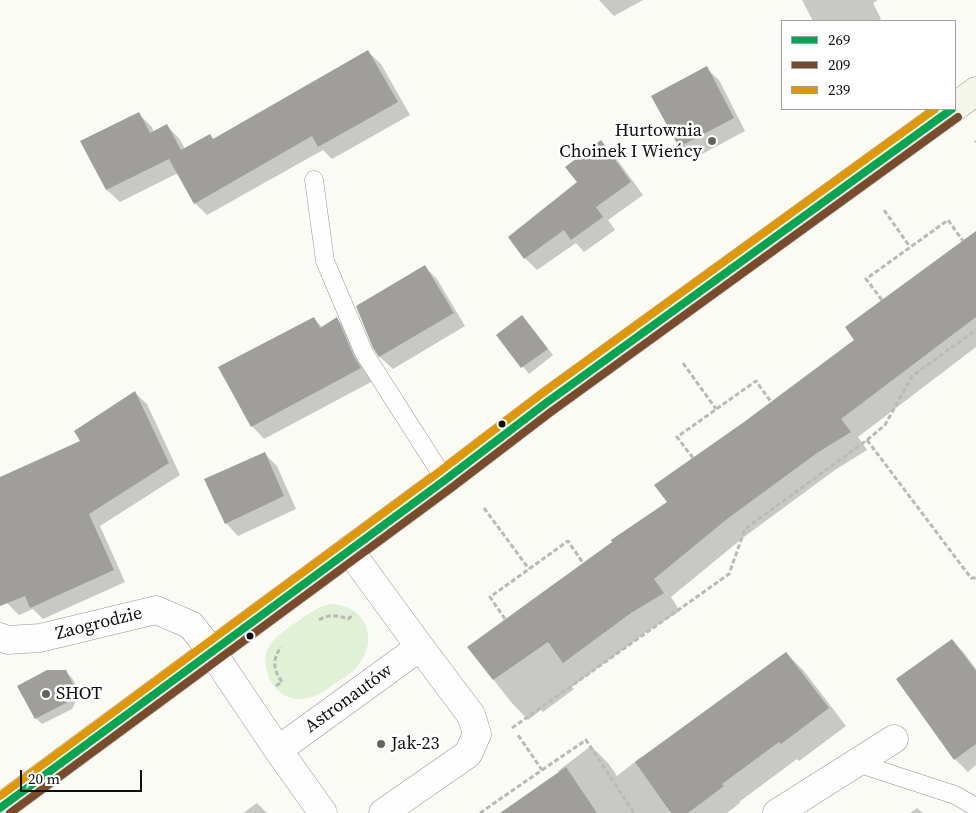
<!DOCTYPE html>
<meta charset="utf-8">
<style>
body{margin:0}
#map{position:relative;width:976px;height:813px;overflow:hidden;background:#fbfbf5;font-family:"Source Serif 4",serif}
canvas{display:block}
.legend{position:absolute;left:781px;top:20px;width:175px;height:90px;box-sizing:border-box;background:#fff;border:1px solid #9f9f9f;margin:0;padding:6px 9px;list-style:none;font-size:15px;color:#0f0f0f}
.legend li{display:flex;align-items:center;gap:10px;height:25px}
.legend b{width:25px;border:1px solid #9f9f9f}
.scale{position:absolute;left:20px;top:770px;width:122px;height:22px;box-sizing:border-box;border:2px solid #0f0f0f;border-top:0;padding-left:6px;font-size:15px;line-height:18px;white-space:nowrap;color:#0f0f0f;-webkit-text-stroke:4px #fff;paint-order:stroke}
</style>
<div id="map">
<canvas width="976" height="813"></canvas>
<ul class="legend">
<li><b style="height:6px;background:#00a651"></b>269</li>
<li><b style="height:6px;background:#7a4b2a"></b>209</li>
<li><b style="height:6px;background:#e09702"></b>239</li>
</ul>
<div class="scale">20 m</div>
</div>
<script>
const c = document.querySelector('canvas').getContext('2d');
c.lineJoin = 'round';
function fill(path, color) {
  c.fillStyle = color;
  c.fill(path, 'evenodd');
}
function trace(path, color, width, dash) {
  c.strokeStyle = color;
  c.lineWidth = width;
  c.lineCap = dash ? 'butt' : 'round';
  c.setLineDash(dash || []);
  c.stroke(path);
}
function write(font, color, halo, rows, align = 'center') {
  c.font = font + ' "Source Serif 4",serif';
  c.lineWidth = 5;
  c.setLineDash([]);
  c.textBaseline = 'middle';
  c.strokeStyle = halo;
  c.fillStyle = color;
  for (const [text, x, y, turn = 0] of rows) {
    c.save();
    c.translate(x, y);
    c.rotate((+turn || 0) * Math.PI / 180);
    c.textAlign = isNaN(turn) ? turn : align;
    if (halo) c.strokeText(text, 0, 0);
    c.fillText(text, 0, 0);
    c.restore();
  }
}
const green = new Path2D(`
 M331,604C369,606 380,643 355,669C349,675 340,680 333,685C321,694 311,700 295,699C286,698 276,691 271,682C267,674 264,663 266,653C267,649 271,643 274,640C278,634 310,612 317,609C321,606 327,605 331,604Z`);
const shadow = new Path2D(`
 M599,0H643L614,16Z
 M802,0H878L873,3L881,19L877,21H813Z
 M368,52L381,64L410,115L332,159L323,150L207,215L195,203L178,173L120,202L107,190L82,141L138,113L151,126L154,132L167,126L179,138L185,149L210,136L214,140Z
 M706,68L719,80L745,131L693,159L680,147L652,97Z
 M601,142L613,154L643,195L608,220L615,230L584,252L576,243L537,270L525,258L579,182Z
 M976,233V347L858,437L867,450L835,470L744,537L671,597L680,611L648,631L572,687L574,689L543,712L541,710L528,720L511,702L468,647L669,502L744,423L856,340Z
 M424,266L437,279L465,326L393,369L380,357L375,347Z
 M313,318L323,328L337,319L350,331L373,381L264,439L252,426Z
 M528,323L553,355L529,374L498,335Z
 M135,393L147,404L180,475L100,526L125,582L43,619L33,609L19,615L7,603L0,587V479L82,441Z
 M264,453L277,466L296,509L238,536L226,523Z
 M952,640L964,653L976,669V765L968,772L955,759L897,679Z
 M786,653L804,671L846,726L799,761L797,759L739,802L740,803L727,813H671L670,812L668,813H503L560,773L558,771L591,746L608,763L617,776L641,757L642,758Z
 M65,671L72,678L80,693L72,709L42,724L36,718Z
 M257,803L267,813H243Z
 M917,808L923,813H910Z`);
const building = new Path2D(`
 M368,50L398,102L318,147L312,136L194,204L169,159L106,190L80,141L139,112L150,133L167,124L181,150L210,134L213,139Z
 M707,66L734,118L679,147L651,96Z
 M601,140L631,182L596,207L603,217L571,240L564,230L524,259L508,237L577,182L565,167Z
 M976,231V317L841,419L851,432L817,453L727,519L654,579L664,593L631,613L563,663L548,642L493,680L467,647L612,542L611,540L667,502L654,485L744,422L854,340L845,327Z
 M425,265L454,313L379,357L373,348L356,306Z
 M522,315L548,349L521,368L496,335Z
 M314,317L320,328L337,317L354,357L361,368L251,427L218,367Z
 M135,391L169,463L89,514L114,570L30,608L25,596L0,606V477L80,441L74,431Z
 M265,452L284,496L225,524L204,479Z
 M952,639L976,671V744L954,760L896,679Z
 M786,652L829,708L781,744L779,742L722,784L724,786L688,813H671L635,762Z
 M47,670H66L74,686L66,703L35,719L17,686Z
 M566,767L597,813H500Z`);
const path = new Path2D(`
 M975,141L976,142
 M884,210L910,247
 M882,300L866,279L948,220L963,241
 M683,363L716,409
 M867,440L971,578H976
 M693,458L677,437L756,381L771,402
 M484,508L529,569
 M505,619L490,597L568,541L583,563
 M319,620C329,614 336,615 348,619L354,614
 M276,686L282,682C273,669 272,660 281,647
 M512,728L729,574L745,529L867,440L885,425L912,376L976,330
 M542,770L586,740L634,813
 M480,813L542,770L518,735`);
const lane = new Path2D(`
 M314,180L325,261L364,353L445,480
 M857,763L955,795L976,807`);
const street = new Path2D(`
 M0,637L8,640L40,638L156,610L191,625L212,652L278,750L323,813
 M278,750L420,647L349,550
 M383,813L468,754L477,734L471,715L420,647
 M777,813L894,739`);
const secondary = new Path2D(`
 M955,107L976,91
 M0,808L445,480L546,403L952,109`);
const bus1 = new Path2D(`
 M0,808L445,480L546,403L952,109`);
const bus2 = new Path2D(`
 M10,813L451,488L552,411L958,117`);
const bus3 = new Path2D(`
 M0,796L439,472L540,395L935,109`);
const markers = [
 [712,141,5,"#626260"],
 [502,424,4.5,"#0f0f0f"],
 [250,636,4.5,"#0f0f0f"],
 [46,694,5,"#626260"],
 [381,744,5,"#626260"]
];
const poiNames = [
 ["Hurtownia",702,131,"right"],
 ["Choinek I Wieńcy",702,152,"right"],
 ["SHOT",56,694],
 ["Jak-23",391,744]
];
const streetNames = [
 ["Zaogrodzie",99,624,-14],
 ["Astronautów",349,699,-36]
];
fill(green, '#e0f1d6');
fill(shadow, '#0003');
fill(building, '#9f9e9a');
trace(lane, '#959593', 19);
trace(street, '#959593', 29);
trace(secondary, '#8c8c89', 29);
trace(path, '#b9b9b8', 3, [5, 2.5]);
trace(lane, '#fefefe', 18);
trace(street, '#fefefe', 28);
trace(secondary, '#f4f5eb', 28);
trace(bus1, '#00a651', 8);
trace(bus2, '#7a4b2a', 8);
trace(bus3, '#e09702', 8);
for (const [x, y, r, color] of markers) {
  const dot = new Path2D();
  dot.arc(x, y, r, 0, 2 * Math.PI);
  c.fillStyle = color;
  c.fill(dot);
  trace(dot, '#fff', 2);
}
write('18px', '#0f0f0f', '#fff', poiNames, 'left');
write('18px', '#0f0f0f', '#fff', streetNames);
</script>
